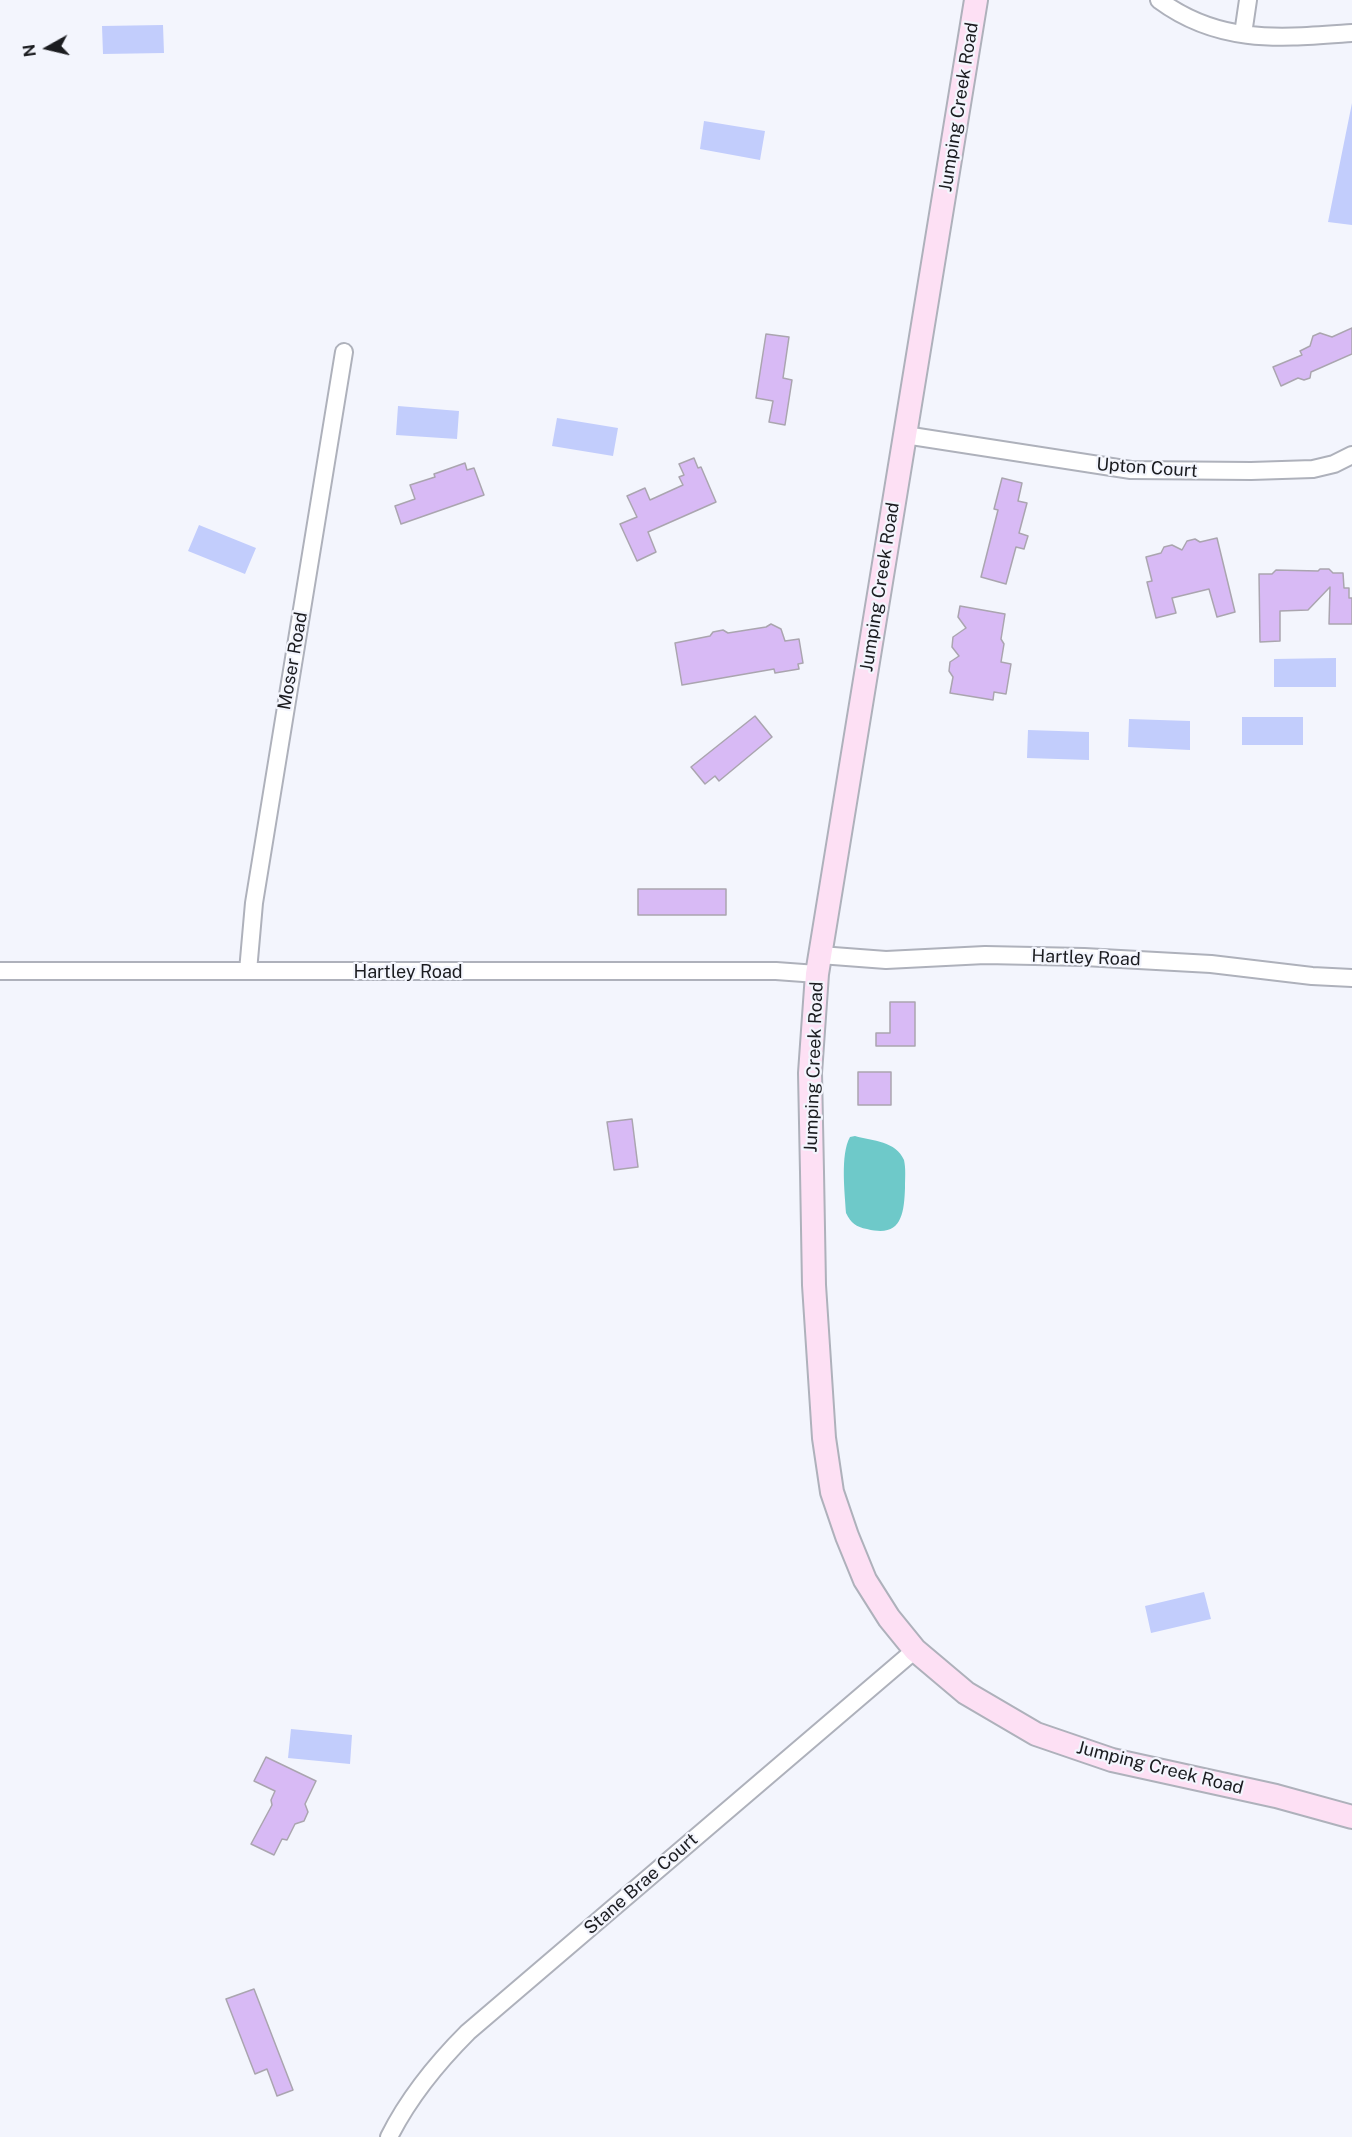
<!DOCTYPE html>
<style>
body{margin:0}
#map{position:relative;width:1352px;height:2137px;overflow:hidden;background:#f3f5fd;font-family:"Public Sans",sans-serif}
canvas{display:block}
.north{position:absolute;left:18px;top:18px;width:60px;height:60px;-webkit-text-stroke:4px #f3f5fd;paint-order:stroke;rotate:262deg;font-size:16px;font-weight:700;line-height:24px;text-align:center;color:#1b1c20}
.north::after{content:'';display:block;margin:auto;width:21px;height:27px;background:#1b1c20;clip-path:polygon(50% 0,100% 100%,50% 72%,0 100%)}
</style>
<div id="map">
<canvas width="1352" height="2137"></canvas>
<div class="north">N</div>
</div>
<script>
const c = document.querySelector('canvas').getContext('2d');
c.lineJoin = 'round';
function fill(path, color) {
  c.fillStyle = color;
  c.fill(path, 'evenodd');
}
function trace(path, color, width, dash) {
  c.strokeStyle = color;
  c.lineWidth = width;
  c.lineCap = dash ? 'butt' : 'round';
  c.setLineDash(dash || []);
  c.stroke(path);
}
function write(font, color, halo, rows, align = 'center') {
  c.font = font + ' "Public Sans",sans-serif';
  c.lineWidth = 4.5;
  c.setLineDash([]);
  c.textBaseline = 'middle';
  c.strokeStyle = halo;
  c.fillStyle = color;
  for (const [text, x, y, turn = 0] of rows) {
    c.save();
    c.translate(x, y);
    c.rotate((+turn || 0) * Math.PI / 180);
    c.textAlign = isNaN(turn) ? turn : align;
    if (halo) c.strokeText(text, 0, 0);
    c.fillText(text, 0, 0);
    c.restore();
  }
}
const green = new Path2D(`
 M163,25L164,53L103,54L102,26Z
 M1352,103V225L1328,222Z
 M704,121L765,131L760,160L700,149Z
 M398,406L459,411L457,439L396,435Z
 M557,418L618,428L613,456L552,446Z
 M199,525L256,548L245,574L188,551Z
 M1336,658V687H1274V659Z
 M1242,717H1303V745H1242Z
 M1129,719L1190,721V750L1128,747Z
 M1028,730L1089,732V760L1027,758Z
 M1204,1592L1211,1619L1151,1633L1145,1606Z
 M291,1729L352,1735L350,1764L288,1758Z`);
const water = new Path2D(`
 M855,1136C873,1141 896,1141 904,1160C906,1169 905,1178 905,1188C904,1215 901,1238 867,1229C856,1227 851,1223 846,1213C845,1193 840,1155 850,1137Z`);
const building = new Path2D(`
 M1352,328V354L1311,372L1310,378L1304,380L1298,378L1281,386L1273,367L1302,355L1300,351L1310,346L1313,336L1320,333L1332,337Z
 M766,334L789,337L783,378L792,380L785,425L769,422L773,401L756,398Z
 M694,458L698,468L701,467L716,502L648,532L656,552L637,561L620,524L637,517L627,496L645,488L650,500L683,485L679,477L684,475L679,464Z
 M465,463L467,470L474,468L484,495L401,524L395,506L415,499L410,485L435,477L434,474Z
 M1002,478L1022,483L1018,501L1027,503L1019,533L1028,536L1024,549L1016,547L1006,584L981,577L998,510L994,509Z
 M1217,538L1235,612L1217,617L1209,589L1172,598L1176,613L1156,618L1147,582L1152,581L1146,557L1161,553L1164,547L1172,545L1182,550L1187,541L1195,539L1200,542Z
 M1320,569H1329L1333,573H1343L1344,588H1349V598H1352V624H1329L1330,587L1308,610L1280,611V641L1260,642L1259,574H1272L1276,570L1318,571Z
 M960,606L1005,614L1001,639L1004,644L1001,662L1011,664L1006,694L994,692L993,700L950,693L953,677L949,671L950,662L959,656L952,647L953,637L966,628L958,617Z
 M771,624L781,629L785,641L799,639L803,663L798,664L799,669L775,673L774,669L682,685L675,643L710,636L713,632L723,630L728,633L766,627Z
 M755,716L772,737L719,781L715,776L705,784L691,767Z
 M638,889H726V915H638Z
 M890,1002H915V1046H876V1033H890Z
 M858,1072H891V1105H858Z
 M632,1119L638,1167L614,1170L607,1122Z
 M266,1757L316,1781L305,1804L308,1812L304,1821L295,1824L287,1840L282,1839L274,1855L251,1844L272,1805L271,1800L275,1791L254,1781Z
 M254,1989L293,2090L277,2096L267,2069L255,2074L226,1999Z`);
const minor = new Path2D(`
 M1159,0C1220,45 1281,38 1352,33
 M1243,34L1248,0
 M905,435L1131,470L1251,471L1313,469L1334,464L1352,455
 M820,955L886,960L985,955L1084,957L1211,964L1312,976L1352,978
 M0,971H776L817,974
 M248,971L254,903L344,352
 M389,2137C409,2097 437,2063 468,2032L915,1650`);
const secondary = new Path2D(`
 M976,0L817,974L810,1073L812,1172L814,1285L824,1438L832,1492L847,1536L865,1580L889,1618L915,1650L966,1693L1036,1734L1112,1760L1276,1796L1352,1817`);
const streetNames = [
 ["Jumping Creek Road",959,107,-81],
 ["Upton Court",1147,468,4],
 ["Jumping Creek Road",880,587,-81],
 ["Moser Road",293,661,-80],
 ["Hartley Road",1086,958,2],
 ["Hartley Road",408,972],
 ["Jumping Creek Road",814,1067,-88],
 ["Jumping Creek Road",1160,1768,14],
 ["Stane Brae Court",641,1884,-41]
];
fill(green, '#c2cdfc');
fill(water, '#6ec9c9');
fill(building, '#d8baf5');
trace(building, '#aaa5af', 1.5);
trace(minor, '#aeb1bb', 20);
trace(secondary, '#aeb1bb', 26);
trace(minor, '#fff', 16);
trace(secondary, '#fde0f4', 22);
write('18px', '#1b1c20', '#f3f5fd', streetNames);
</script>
